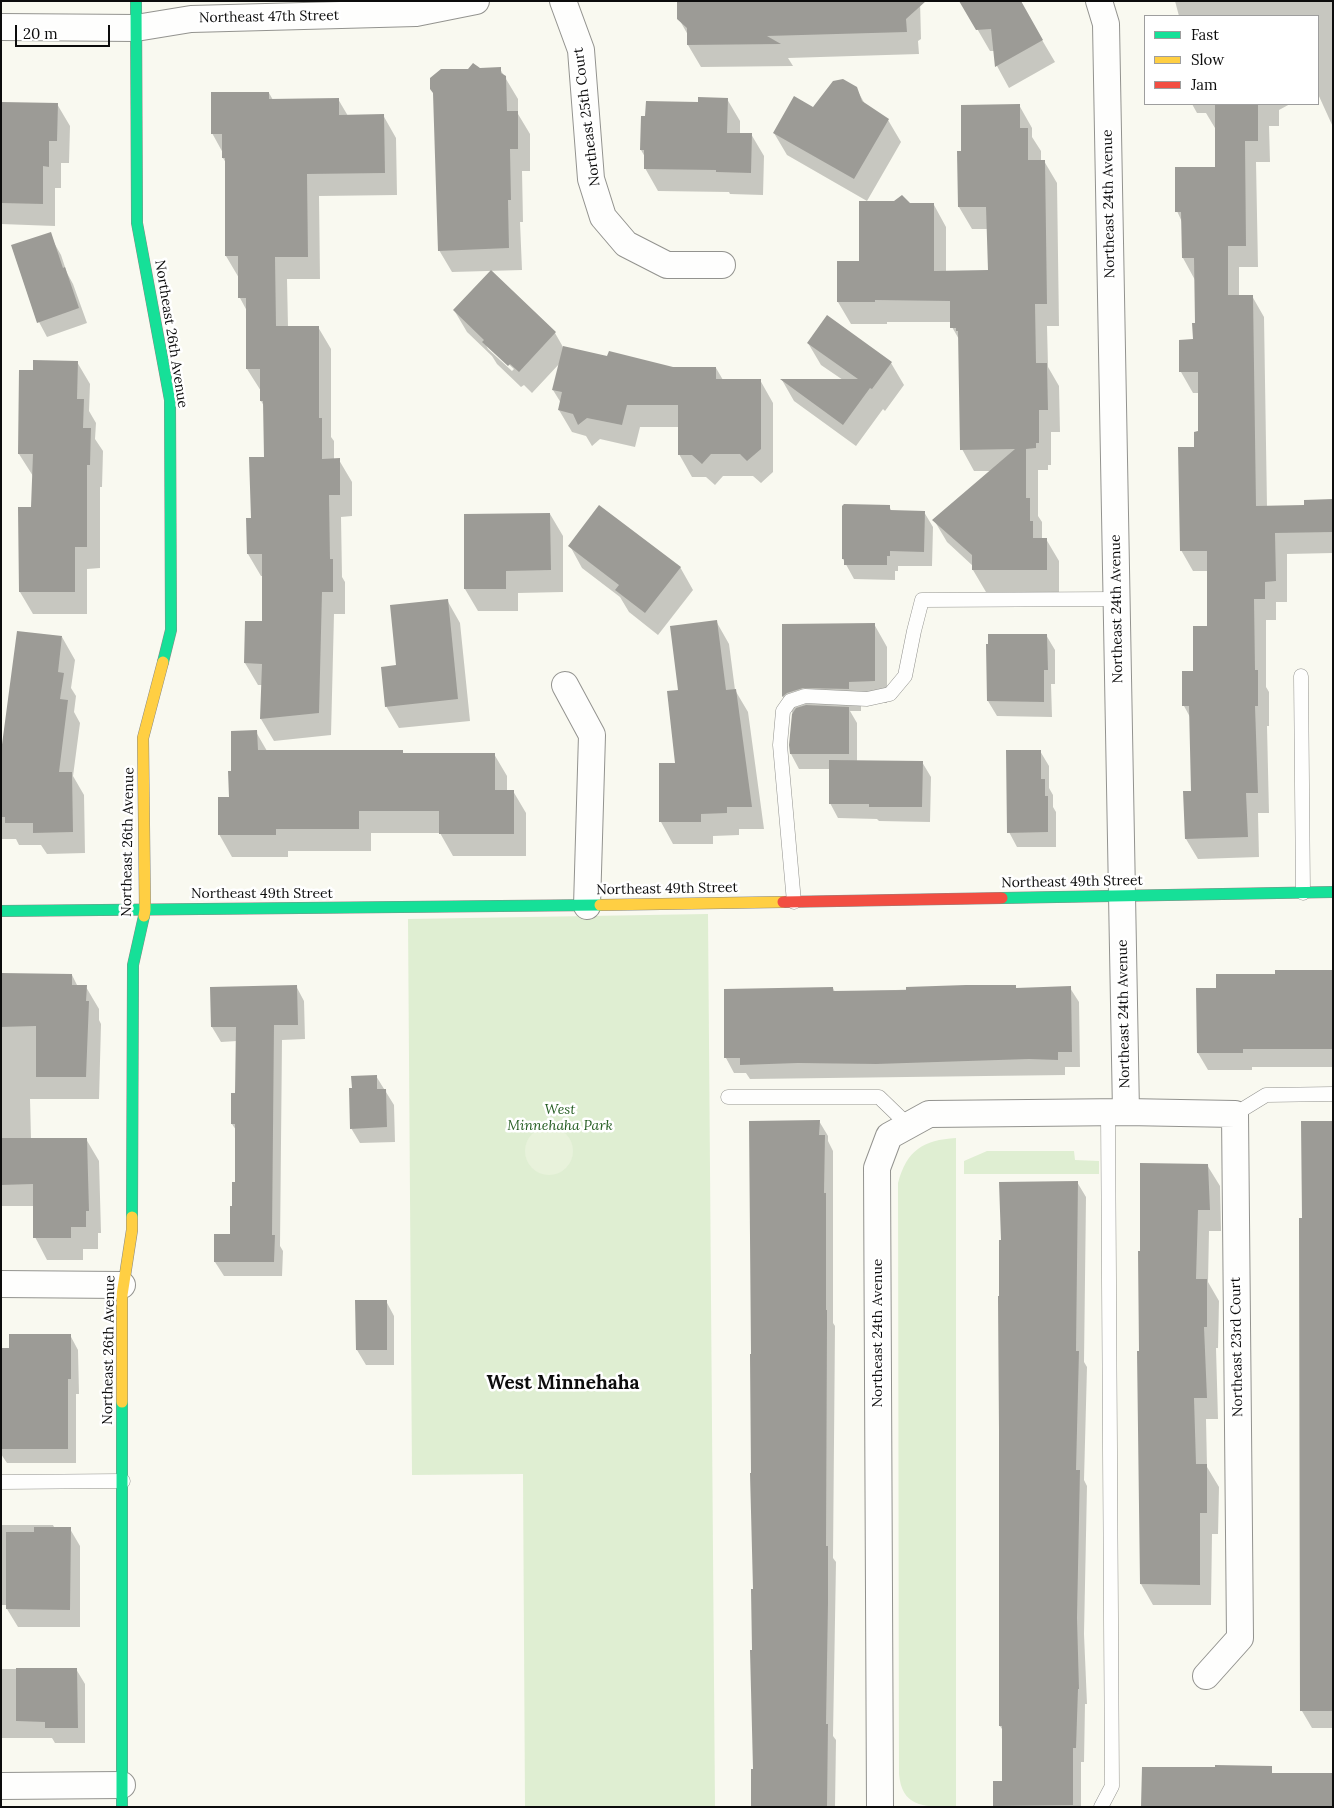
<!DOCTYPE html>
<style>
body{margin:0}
#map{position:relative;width:1334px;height:1808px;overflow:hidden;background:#f9f9f0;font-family:Lora,serif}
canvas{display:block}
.frame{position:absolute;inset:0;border:2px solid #0c0c0c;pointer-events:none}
.legend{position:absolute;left:1144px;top:15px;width:175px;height:90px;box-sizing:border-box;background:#fff;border:1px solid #9e9e9e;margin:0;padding:6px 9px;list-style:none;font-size:15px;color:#0c0c0c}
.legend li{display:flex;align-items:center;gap:10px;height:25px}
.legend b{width:25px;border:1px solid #9e9e9e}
.scale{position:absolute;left:15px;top:25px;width:95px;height:22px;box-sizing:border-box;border:2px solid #0c0c0c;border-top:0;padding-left:6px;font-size:15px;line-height:18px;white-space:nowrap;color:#0c0c0c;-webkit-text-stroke:4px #fff;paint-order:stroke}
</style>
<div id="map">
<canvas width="1334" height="1808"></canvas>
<div class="frame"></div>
<ul class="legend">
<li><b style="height:6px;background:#16e098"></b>Fast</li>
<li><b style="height:6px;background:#ffcf43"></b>Slow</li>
<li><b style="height:6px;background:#f24e42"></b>Jam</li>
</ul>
<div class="scale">20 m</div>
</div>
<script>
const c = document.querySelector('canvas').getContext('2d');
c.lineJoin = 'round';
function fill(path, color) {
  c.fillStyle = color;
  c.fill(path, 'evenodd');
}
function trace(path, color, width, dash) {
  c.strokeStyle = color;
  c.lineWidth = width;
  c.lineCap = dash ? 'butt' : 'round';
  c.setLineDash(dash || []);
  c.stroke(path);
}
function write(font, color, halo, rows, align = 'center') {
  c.font = font + ' Lora,serif';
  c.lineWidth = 5;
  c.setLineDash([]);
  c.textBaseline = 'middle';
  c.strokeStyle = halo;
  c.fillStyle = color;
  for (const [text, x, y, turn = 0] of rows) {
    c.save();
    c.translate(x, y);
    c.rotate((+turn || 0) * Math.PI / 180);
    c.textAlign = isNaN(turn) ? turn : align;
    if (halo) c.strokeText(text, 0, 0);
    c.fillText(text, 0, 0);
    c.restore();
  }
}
const green = new Path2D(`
 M708,914L715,1807H525L523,1474L412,1475L408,919Z
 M956,1138V1807C925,1807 902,1808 899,1774L898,1183C907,1150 923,1140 956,1138Z
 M987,1151H1074L1075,1160L1099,1161V1174H964V1161Z`);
const pitch = new Path2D(`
 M525 1151a24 24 0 1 1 48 0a24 24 0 1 1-48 0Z`);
const shadow = new Path2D(`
 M920,1L921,39L918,41L919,54L788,58L793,66L701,67L688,45V35L679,19Z
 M961,1H1019L1055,62L1009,88L997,66L995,51H990Z
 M1175,1H1333V127L1318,94V16H1179Z
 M479,69H500L518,99V114L530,134V171H522L523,222H520L522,270L452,272L439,250Z
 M856,88L866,106L888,120L901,142L867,201L787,155L774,133L813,109Z
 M269,93L273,100L338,99L348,116L383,115L396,138L397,195L319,196L320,279H287L288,327H318L331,349V437L334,441V460H339L352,482V516L341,517L342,577L345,582V614H334L331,735L274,741L261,719L262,685H258L245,663L263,622V576H261L248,554V519H252L265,459L264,406L261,401V391L247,369V311L240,298L239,278L226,256V163L223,158V153L212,133Z
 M727,99L740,121V134H751L764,156L763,195L730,194L729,192L658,191L645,168V157L641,150L642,118Z
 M1,103L57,104L70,126L69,163H61V188H55V226L1,224Z
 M1192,104H1290L1279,110V126H1269L1270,162H1256L1258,267H1239V296H1252L1264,317L1267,507L1305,506L1333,501V553L1287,554V602H1276V620H1266V687L1269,692V726H1267L1269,813H1258L1259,857L1198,859L1186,839L1193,792L1190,717L1184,706L1209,627L1208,571H1193L1181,550L1199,432V393H1193L1181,372L1180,341H1194L1196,324L1195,280L1183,258L1182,222L1177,211L1217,168V128H1215L1206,113H1197Z
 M1019,105L1032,128V137L1041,151V161H1044L1057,183L1059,326H1047L1048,367L1059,386L1060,432H1051V465H1048V470H1038V516L1042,522V539H1046L1059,561V592H986L973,570V566L947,542L934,520L991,471H974L962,449L960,341L952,327V322H887V324H851L838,302L860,262L909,205H934L946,227V272L989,271L988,229H972L959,207L962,152Z
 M53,241L61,255L67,273L73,284L87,323L47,337L39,322Z
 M454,310L555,333L563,347L608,358L673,368H716L723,380H760L773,403V472L761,483L753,476H723L715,485L706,477H692L679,454V427H640L635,447L600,439L592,446L586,436L572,432L559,410L561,403L553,390L560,363L532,393L524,385L521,387L497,364L492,356L467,332ZM485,343L514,369L512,371L488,349Z
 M808,343L891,363L904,385L885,411L883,409L856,446L794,401L782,380H843L821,365Z
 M77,362L90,384L89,411L96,423L95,439L103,451L102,487H100V568L87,569V614H33L20,592L32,508L33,476L19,454L34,371Z
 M889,506L892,512H924L933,527L932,566H898V571H895V580L854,579L843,559Z
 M550,514L563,536V592L518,593V611H478L465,589Z
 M570,546L680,567L693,590L658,635L629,612L620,597L582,568Z
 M447,600L460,623L470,721L399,728L386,706L397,666Z
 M716,621L729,644L735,690L748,712L764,829H739V835L713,836V844H673L661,822Z
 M874,624L887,647V703H861V711H850L857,723V762H922L931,777L930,822L879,821L877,819L838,818L830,803V769H799L791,754L790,745L793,714L783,697V625Z
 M1046,635L1055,650V684H1051L1052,717L997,716L988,701L987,645Z
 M62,637L75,660L71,688L76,696L74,712L80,723L73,776L84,795L85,853L47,854L41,845H19L16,839H1V762Z
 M256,732L267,751H402L404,754H494L507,776V791H513L526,813V856H453L440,833H371V851H288V857H232L219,834L230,798L233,772Z
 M1040,751L1049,766V788L1053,795V807L1056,812V847H1017L1009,832Z
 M1333,971V1067H1252V1070H1208L1198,1053L1218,989L1276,975Z
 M1,974L72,975L78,987H86L99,1009V1020L101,1024L99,1099H30L31,1139H86L99,1161L101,1233H98V1249H83V1260H47L35,1237V1206H1Z
 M296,986L304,1001L305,1039L282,1040L280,1246L283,1251L282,1276H224L215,1262L231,1235L236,1183V1130L232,1124L236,1094L237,1041L221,1042L212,1027Z
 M1015,986L1017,989L1070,988L1079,1002L1080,1067H1065V1075L750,1079L746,1073H734L726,1058L833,988L835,992Z
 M376,1076L394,1105L395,1142L360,1143L351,1128Z
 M819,1121L828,1136V1141L833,1151V1323L835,1326L833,1558L836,1562L833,1736L836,1740L835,1807H752L754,1771V1591Z
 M1333,1122V1728H1312L1302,1711L1303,1219Z
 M1207,1165L1220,1186L1221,1231H1209L1208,1282L1219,1301L1218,1348H1216L1218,1419H1206L1207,1467L1219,1487L1218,1534H1212L1211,1605H1153L1141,1584L1140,1352Z
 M1077,1182L1086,1197L1084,1362L1087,1367L1084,1480L1087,1486L1084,1634L1087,1704H1085L1084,1762H1081V1807H995L994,1805L1004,1783V1732L1000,1726Z
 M386,1301L394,1316V1365H366L357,1350Z
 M70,1335L78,1350L79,1394H76V1463H7L1,1454V1350Z
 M1,1525H53L55,1529H70L80,1546V1627H18L7,1609V1605H1Z
 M1,1667L2,1669H76L85,1684V1743H55L52,1738H1Z`);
const building = new Path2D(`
 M677,1H926L906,19L907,32L767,36L781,44L687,45V28L677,19Z
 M959,1H1021L1043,40L995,67L991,29L976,30Z
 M473,63L480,68L501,67V73L506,76L507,111H518V149H510L511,200H508L509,248L438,251L433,93L430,89V78L441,69H468Z
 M843,79L857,87L862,101L889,119L854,179L773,133L794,96L813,107L833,81Z
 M211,92H269V99L339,98V115L384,114L385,173L307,174L308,257H275L276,326H319V418H322V459L340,458V495H329L330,559H333V592H322L319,713L260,719L262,664L244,663L245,621H262V554H247L246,518H251L249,457H264L263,401H260V369H246V298H238V256H225V158H222V134H211Z
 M698,97L728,98L727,133H752L751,173L716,172V170L644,169V150H640L641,116H645L646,101L698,102Z
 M1,102L58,103L57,141H49V167L43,166V204L1,203Z
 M1020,104V128H1028V160H1045L1047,304H1035L1036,363H1047L1048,410H1039V443H1036V448L1026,449V498H1030V521H1033V538H1047V570H972V555L932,520L1015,449L960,450L958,331H956V328H950V301L875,300V302H837V261H859V201H894L902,195L910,203H934V271L988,270L986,207H958L957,151H961V105Z
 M1215,104H1258V141H1245L1246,246H1228V295H1253L1256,506L1304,505V500L1333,499V532L1275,533L1276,581L1265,582V599H1254L1255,670H1258V706H1255L1258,793H1246L1248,837L1185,839L1183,791H1191L1189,706H1182V671H1193V626H1207V551H1180L1178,447H1194V432L1198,431V372H1179V340L1193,339L1192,323H1195L1194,258H1182L1181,212H1175V167H1215Z
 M51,232L63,268L65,267L79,308L37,323L11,245Z
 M491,270L556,332L519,372L510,364L508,366L482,342L484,340L453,310Z
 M827,315L892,362L872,389L870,388L843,425L780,379H858L807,343Z
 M563,346L607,356L609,351L673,367H716V379H761V449L747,461L740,454H711L702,464L692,455H678V405H627L622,425L587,418L578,425L573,414L558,410L562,392L552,390Z
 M33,360L78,361L77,399H84L83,428H91L90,465H87V547H75V592H19L18,507H31L33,454H18L19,370H33Z
 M844,504L890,505V510L925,511L924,552L890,551V556H887V565H844V559H842V506Z
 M599,505L681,567L645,613L615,590L619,585L568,546Z
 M550,513L551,570L506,571V589H464V514Z
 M448,599L458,699L385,707L381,667L396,665L390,605Z
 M717,620L726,690L736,689L752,807H727V813L701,814V822H659V763H675L667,691L678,690L670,626Z
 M875,623V681L849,682V689L803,688L787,693L782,697V624Z
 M17,631L62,636L58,672L64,673L60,699L68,700L59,772H72L73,832L33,833V823H5V817H1V752Z
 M988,634H1047L1048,670H1044V702L987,701L986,644H988Z
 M806,705L849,707V754H790L789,745L792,714L796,708Z
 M257,730L258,750H403V753H495V790H514V834H439V811H359V829H276V835H218V797H229L228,771H231V731Z
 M1006,750H1041V779H1045V796H1048V832L1007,833Z
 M829,760L923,761L922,807H869V804H829Z
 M1275,970H1333V1049H1243V1053H1197L1196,988H1216V974H1275Z
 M1,973L72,974V985H87L86,1001H89L86,1077H36V1026L1,1027Z
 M297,985L298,1025H274L272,1235H275L274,1262H214V1234H230V1206H232V1182H235V1124H231V1093H235L236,1027H211L210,987Z
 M966,985H1016V988L1071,986L1072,1052H1058V1060L1029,1059L876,1064L798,1063L740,1065V1058H724V989L833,987V991L906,990V987Z
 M377,1075V1089H386L387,1127L350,1129L349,1088H352L351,1076Z
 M820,1120L819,1135H825L824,1193H826V1310H827V1326L826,1546H828V1603L826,1724H828L827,1807H751V1769H753L750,1650H752L751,1589H753L750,1473H751L750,1354H751L749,1121Z
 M1301,1121H1333V1711H1300L1299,1218H1302Z
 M1,1138H87L89,1211H86V1227H71V1238H33V1184L1,1185Z
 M1140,1163L1208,1164L1210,1210H1198L1196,1279H1207V1327H1204L1207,1398H1194L1196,1464H1207V1513H1200V1585L1140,1584L1137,1351H1139L1138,1251H1140Z
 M1078,1181L1076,1351H1079L1076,1470H1080L1077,1618L1079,1689H1078L1076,1748H1073V1805L993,1806V1781H1002V1726H999V1430L998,1296H999V1240H1001L999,1182Z
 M355,1300H387V1350H356Z
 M9,1334H71V1379H68V1449H1V1348H9Z
 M34,1527H71L70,1610L6,1609V1532H34Z
 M16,1668H77L78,1728H45V1722L16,1721Z
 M1215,1765L1272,1766V1773H1333V1807H1141L1142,1767H1215Z`);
const lane = new Path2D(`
 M1301,676L1303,893
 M794,902L780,745L783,711L790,701L805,696L867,699L890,694L905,676L914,631L922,600L1117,599
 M728,1097H879L908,1125
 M1235,1114L1266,1095L1333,1094
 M1,1482L123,1481
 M1101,1807L1112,1786L1108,1112`);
const street = new Path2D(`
 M563,1L581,50L591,179L603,217L626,244L667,265H722
 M1099,1L1106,24L1126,1112
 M1,27L136,28L191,19L416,13L476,1
 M565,685L592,735L587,906
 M1,1284L122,1285
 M1,1786L122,1785
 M880,1807L877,1168L889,1136L929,1114L1126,1112L1235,1114L1240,1638L1206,1676`);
const fast = new Path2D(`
 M136,1L137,223L170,400L171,630L163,662
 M1002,898L1333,892
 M1,911L600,905
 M132,1217L133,965L144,916
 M122,1402V1807`);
const slow = new Path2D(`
 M600,905L783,902
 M144,916L145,910L143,738L163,662
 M122,1402V1295L132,1230V1217`);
const jam = new Path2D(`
 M783,902L1002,898`);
const streetNames = [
 ["Northeast 47th Street",269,17,-1],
 ["Northeast 25th Court",587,117,-97],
 ["Northeast 24th Avenue",1109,204,-91],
 ["Northeast 26th Avenue",171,334,81],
 ["Northeast 24th Avenue",1117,609,-91],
 ["Northeast 26th Avenue",128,842,-89],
 ["Northeast 49th Street",1072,882,-1],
 ["Northeast 49th Street",667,889,-1],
 ["Northeast 49th Street",262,894],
 ["Northeast 24th Avenue",1124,1014,-91],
 ["Northeast 24th Avenue",878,1333,-90],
 ["Northeast 23rd Court",1237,1347,-91],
 ["Northeast 26th Avenue",109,1350,-89]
];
const parkNames = [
 ["West",560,1110],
 ["Minnehaha Park",560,1126]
];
const districtNames = [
 ["West Minnehaha",563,1384]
];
fill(green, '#dfeed2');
fill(pitch, '#e8f2db');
fill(shadow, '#0003');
fill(building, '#9c9b96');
trace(lane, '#93938f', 15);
trace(street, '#93938f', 28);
trace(fast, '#898985', 12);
trace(slow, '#898985', 12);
trace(jam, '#898985', 12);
trace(lane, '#fefefd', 14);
trace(street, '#fefefd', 26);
trace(fast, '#16e098', 11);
trace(slow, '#ffcf43', 11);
trace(jam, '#f24e42', 11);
write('14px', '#0c0c0c', '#fff', streetNames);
write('italic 14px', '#255d22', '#fff', parkNames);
write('bold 19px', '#0c0c0c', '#fff', districtNames);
</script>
